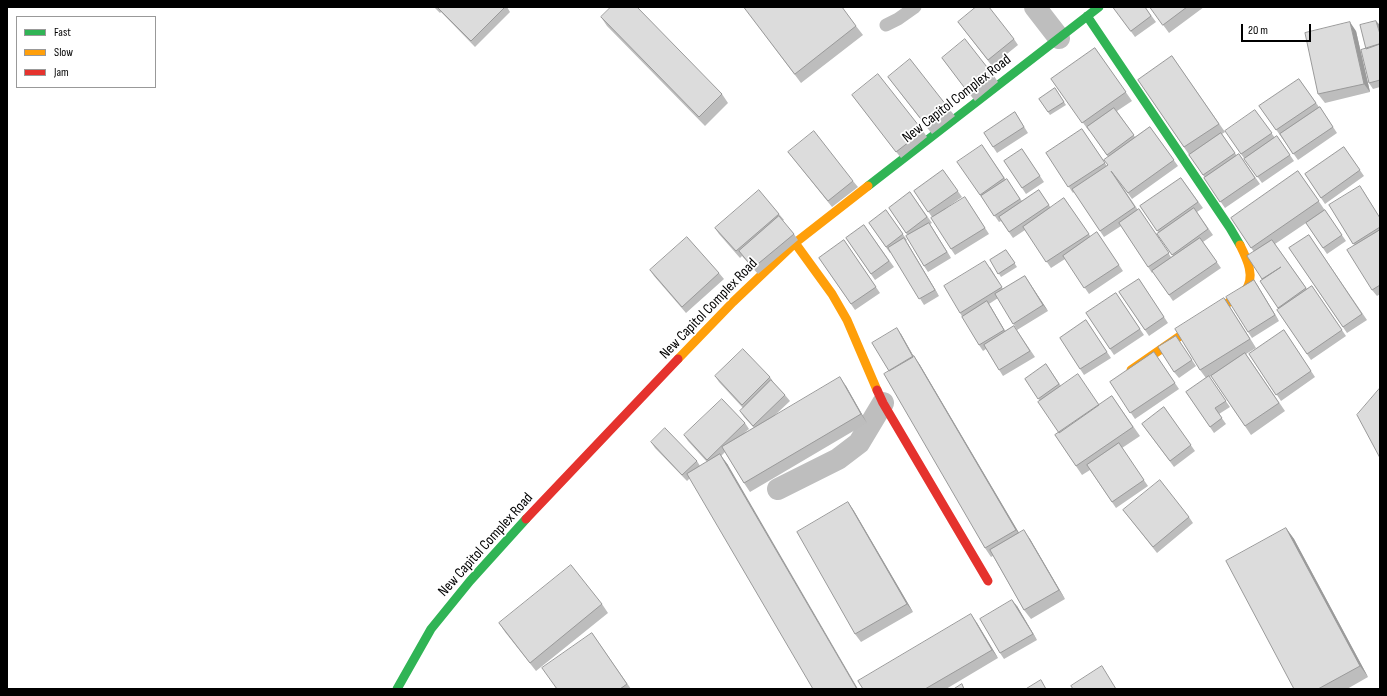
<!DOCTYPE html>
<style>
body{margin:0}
#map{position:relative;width:1387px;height:696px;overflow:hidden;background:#fff;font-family:"Sofia Sans Condensed",sans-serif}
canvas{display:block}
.frame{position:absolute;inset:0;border:8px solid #000;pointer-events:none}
.legend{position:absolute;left:16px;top:16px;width:140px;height:72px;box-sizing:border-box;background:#fff;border:1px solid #999;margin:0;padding:5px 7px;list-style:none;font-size:12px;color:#000}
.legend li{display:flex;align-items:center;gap:8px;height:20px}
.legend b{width:20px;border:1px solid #999}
.scale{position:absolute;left:1241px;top:24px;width:70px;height:18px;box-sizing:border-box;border:2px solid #000;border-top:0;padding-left:5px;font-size:12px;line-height:14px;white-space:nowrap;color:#000;-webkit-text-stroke:3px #fff;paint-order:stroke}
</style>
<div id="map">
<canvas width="1387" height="696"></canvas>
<div class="frame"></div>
<ul class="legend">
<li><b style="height:5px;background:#30b455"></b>Fast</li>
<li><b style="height:5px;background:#ff9f0a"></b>Slow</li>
<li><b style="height:5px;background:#e5322d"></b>Jam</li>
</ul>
<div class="scale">20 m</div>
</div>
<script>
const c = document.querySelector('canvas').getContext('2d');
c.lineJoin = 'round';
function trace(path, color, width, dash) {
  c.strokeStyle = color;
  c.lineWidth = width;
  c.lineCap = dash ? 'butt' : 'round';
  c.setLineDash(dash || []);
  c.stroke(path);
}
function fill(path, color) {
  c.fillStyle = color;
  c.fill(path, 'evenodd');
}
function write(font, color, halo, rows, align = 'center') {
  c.font = font + ' "Sofia Sans Condensed",sans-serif';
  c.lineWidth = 3.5;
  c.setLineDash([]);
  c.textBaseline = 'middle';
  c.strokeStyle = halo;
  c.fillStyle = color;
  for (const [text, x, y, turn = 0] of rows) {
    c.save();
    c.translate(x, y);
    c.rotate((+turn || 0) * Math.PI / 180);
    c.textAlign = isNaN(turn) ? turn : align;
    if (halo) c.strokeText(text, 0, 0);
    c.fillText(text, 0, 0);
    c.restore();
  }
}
const lane = new Path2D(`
 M886,25L898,19L915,7`);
const street = new Path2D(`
 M1035,7L1059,38
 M778,489L838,459L859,443L883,403`);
const fast = new Path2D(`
 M1087,16L1230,228L1240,245
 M868,186L1099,7
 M397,689L431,629L470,581L526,519`);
const slow = new Path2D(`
 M795,243L832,294L847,320L877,390
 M678,359L733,302L795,243L868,186
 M1131,370L1245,291C1256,277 1247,259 1240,245`);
const jam = new Path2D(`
 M877,390L883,403L988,581
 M526,519L678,359`);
const wall = new Path2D(`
 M434,7H507L510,12L475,47L441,12L440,13Z
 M744,7L856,26L863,35L801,83Z
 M1113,7H1145L1156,22L1135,37Z
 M1150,7H1204L1169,33Z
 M601,17L722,94L728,103L705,126L607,26Z
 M958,22L1014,39L1018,45L992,66Z
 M1379,24L1380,29V87L1373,89L1369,83L1366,49Z
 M1356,31L1370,92L1325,103L1318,94Z
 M1095,48L1132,101L1117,111L1135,137L1150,127L1178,166L1132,199L1116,177L1138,210L1171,257L1173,256L1157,234L1159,233L1140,206L1181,178L1203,208L1197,212L1213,235L1203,242L1221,268L1173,301L1153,272L1152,273L1121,226L1104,237L1074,192L1073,193L1046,153L1082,129L1107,166L1108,165V157L1090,131H1089L1051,79Z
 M1172,56L1225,132L1222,134L1237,156L1239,154L1260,184L1225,208L1204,178H1205L1138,80Z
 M942,58L994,76L998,82L975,101Z
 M888,77L950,110L955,116L932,134Z
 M1299,79L1319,107H1320L1337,133L1298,160L1259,106Z
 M1055,88L1066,105L1050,115L1039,99Z
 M852,95L923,131L927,137L901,158Z
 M1255,110L1275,138L1277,136L1294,161L1262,183L1241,154Z
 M1015,112L1028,133L997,153L984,133Z
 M982,145L1006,180L1022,201L1039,190L1051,208L1064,198L1091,237L1097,232L1123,271L1089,294L1065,259L1051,268L1025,230L1013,238L1001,221L999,222L980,195Z
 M1344,147L1364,176L1325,204L1305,174Z
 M1022,149L1044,182L1026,194L1004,161Z
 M788,152L853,181L858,187L832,207Z
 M943,170L962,197L945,209L969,203L989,234L955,255L951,249L932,217L914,191Z
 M1298,171L1346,241L1327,254L1306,223L1275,244L1307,289L1312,286L1346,336L1311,360L1277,310L1279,309L1260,281L1263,279L1247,256L1254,252L1231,218Z
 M910,192L932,223L930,224L951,258L928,272L924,266L908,236L889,208Z
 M1364,192L1380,218V294L1377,296L1372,290L1355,246L1329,205Z
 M886,210L907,240L906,241L939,296L924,305L891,252L890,253L869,223Z
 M779,214L784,220L782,221L794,234L798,240L758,274L742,256L740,258L719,234L715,228Z
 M864,225L894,267L875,280L846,238Z
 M1309,235L1367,320L1347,333L1289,248Z
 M844,240L880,293L855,310L819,258Z
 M1006,250L1017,267L1001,277L990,260Z
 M990,267L1003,289L1025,276L1048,311L1017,330L998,298L989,304L1005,331L1014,326L1035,357L1003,376L986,349L983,351L979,345L960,313Z
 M650,270L719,273L724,279L686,313L654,276Z
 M1139,279L1168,323L1149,336L1119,292Z
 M1254,280L1279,321L1252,338L1248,332Z
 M1116,293L1144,335L1114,355L1086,313Z
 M1224,298L1256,348L1246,354L1285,411L1251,435L1211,376L1209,377L1230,407L1219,414L1226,424L1214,433L1186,392L1206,378L1200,370Z
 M1086,320L1111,358L1084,375L1060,338Z
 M1284,330L1315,377L1281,401L1249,354Z
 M901,334L914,357L920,365L1019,533L1030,539L1065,599L1031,619L1024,610L993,556L991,557L985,548L889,371Z
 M1176,336L1196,366L1179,378L1174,372Z
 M1154,352L1179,389L1135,419L1110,382Z
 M1046,364L1061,386L1099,405L1112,396L1140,436L1122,448L1148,486L1116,508L1090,470L1082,475L1055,435L1059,433L1040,401L1025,379Z
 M715,376L770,377L774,383L785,395L790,401L773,417L846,386L867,423L750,492L744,483L725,452L721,456L728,465L690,478L687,481L655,448L651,442L697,461L700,466L707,462L688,441L684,435L745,423L749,429L744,433L754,428L744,417L740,411L743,408L719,382Z
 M1164,407L1195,451L1174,467L1142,424Z
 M848,502L854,511L913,612L861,642L855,634Z
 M1123,510L1189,517L1193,523L1157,553Z
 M1286,528L1294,539L1368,677L1347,689H1294Z
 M602,604L608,613L536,671L505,632L499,623Z
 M1017,606L1037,640L1004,659L1000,653Z
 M977,623L998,658L946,689H863Z
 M592,633L631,689H557Z`);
const shadedWall = new Path2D(`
 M1376,21L1379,24L1380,29V34Z
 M1350,22L1356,31L1370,92L1364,84Z
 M929,223L933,229L951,258L947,252Z
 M904,238L908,244L939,296L935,290Z
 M1025,276L1029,282L1048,311L1043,305Z
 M1254,280L1258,286L1279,321L1275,315Z
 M1224,298L1230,307L1256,348L1250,339Z
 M987,301L991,307L1008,336L1004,330Z
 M897,328L901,334L918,364L914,358Z
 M914,356L920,365L1022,538L1016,530Z
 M840,377L846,386L867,423L861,414Z
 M720,454L728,465L858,689H857Z
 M848,502L854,511L913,612L907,604Z
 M1286,528L1294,539L1368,677L1360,666Z
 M1024,530L1030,539L1065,599L1059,590Z
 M1012,600L1017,606L1037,640L1033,634Z
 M971,614L977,623L998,658L992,650Z`);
const building = new Path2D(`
 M439,7H505L471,41L438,8Z
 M611,7H637L722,94L699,117L601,17Z
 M744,7H842L856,26L795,74Z
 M976,7H989L1014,39L988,60L958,22Z
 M1113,7H1145L1151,16L1131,31Z
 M1150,7H1187L1163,25Z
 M1376,21L1380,34V44L1366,49L1360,25Z
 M1350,22L1364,84L1318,94L1305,33Z
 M965,39L994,76L970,95L942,58Z
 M1380,44V80L1369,83L1361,50Z
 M1095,48L1126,92L1082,123L1051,79Z
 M1172,56L1219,124L1184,147L1138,80Z
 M910,59L950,110L928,128L888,77Z
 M878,74L923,131L896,152L852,95Z
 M1299,79L1316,103L1276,130L1259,106Z
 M1055,88L1064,102L1048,112L1039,99Z
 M1320,107L1333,127L1293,154L1280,134Z
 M1114,108L1134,135L1107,155L1087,127Z
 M1255,110L1272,133L1241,154L1225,131Z
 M1015,112L1024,127L993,147L984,133Z
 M1150,127L1174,160L1128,193L1111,171L1135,207L1100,231L1072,189L1108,165L1104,160Z
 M1082,129L1105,163L1068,187L1046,153Z
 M814,131L853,181L828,201L788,152Z
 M1221,133L1235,153L1203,175L1189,155Z
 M1277,136L1290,155L1257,177L1244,159Z
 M982,145L1004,178L980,195L957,162Z
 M1344,147L1360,170L1321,198L1305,174Z
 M1022,149L1040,176L1022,188L1004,161Z
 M1239,154L1255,178L1220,202L1204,178Z
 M943,170L958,191L928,212L914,191Z
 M1298,171L1319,201L1251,248L1231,218Z
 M1181,178L1198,202L1157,231L1140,206Z
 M1007,179L1020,199L994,216L981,196Z
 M1360,186L1380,218V227L1353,244L1329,205Z
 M759,190L779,214L736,251L715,228Z
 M1039,190L1049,205L1009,232L999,217Z
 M910,192L927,217L906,233L889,208Z
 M965,197L985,228L951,249L931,218Z
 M1064,198L1089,234L1046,262L1023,227Z
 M1194,208L1208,229L1172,255L1157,234Z
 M1139,209L1169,253L1148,267L1119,223Z
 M886,210L903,234L886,247L869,223Z
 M1325,210L1342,235L1323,248L1306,223Z
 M779,216L794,234L753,268L739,251Z
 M929,223L947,252L924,266L906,236Z
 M864,225L889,261L871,274L846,238Z
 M1380,230V285L1372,290L1347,250Z
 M1097,232L1119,265L1084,288L1063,256Z
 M1309,235L1362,314L1343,327L1289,248Z
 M687,237L719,273L682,307L650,270Z
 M904,238L935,290L919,299L888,248Z
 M1200,238L1217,262L1169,295L1152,271Z
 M844,240L876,287L851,304L819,258Z
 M1272,240L1306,288L1278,308L1260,281L1281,267L1262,279L1247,256Z
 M1006,250L1015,263L998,274L990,260Z
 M985,261L1002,287L960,313L944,286Z
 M1025,276L1043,305L1013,324L995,294Z
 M1139,279L1164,317L1145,330L1119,292Z
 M1254,280L1275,315L1248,332L1226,297Z
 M1312,286L1342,330L1307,354L1277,310Z
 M1116,293L1140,329L1110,349L1086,313Z
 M1224,298L1250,339L1200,370L1175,329Z
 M987,301L1004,330L979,345L962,317Z
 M1086,320L1107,352L1080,369L1060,338Z
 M1014,326L1030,351L999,370L984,345Z
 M897,328L913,357L889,371L872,343Z
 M1284,330L1311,371L1276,395L1249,354Z
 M1176,336L1192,360L1174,372L1158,347Z
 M743,349L770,377L742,405L715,376Z
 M1154,352L1175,383L1130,413L1110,382Z
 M1245,353L1279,403L1245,426L1211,376Z
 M914,356L1016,530L985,548L884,374Z
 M1046,364L1059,384L1038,399L1025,379Z
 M1078,374L1099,405L1059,433L1038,402Z
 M1209,376L1226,401L1215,408L1222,418L1210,427L1186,392Z
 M840,377L861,414L744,483L722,447Z
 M771,380L785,395L753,426L740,411Z
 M1380,388V458L1357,415Z
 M1112,396L1133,427L1076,466L1055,435Z
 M722,399L745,423L707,460L684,435Z
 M1164,407L1191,445L1170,461L1142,424Z
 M665,428L697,461L682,475L651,442Z
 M1119,443L1144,480L1112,502L1087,465Z
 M720,454L857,689H813L687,474Z
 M1160,480L1189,517L1153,547L1123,510Z
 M848,502L907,604L855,634L797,532Z
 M1286,528L1360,666L1318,689H1294L1226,561Z
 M1024,530L1059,590L1024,610L990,550Z
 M571,565L602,604L530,663L499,623Z
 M1012,600L1033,634L1000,653L980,619Z
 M971,614L992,650L925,689H863L858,681Z
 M592,633L627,684L620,689H557L542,668Z
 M1102,666L1116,689H1073L1071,686Z
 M1041,680L1046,689H1026Z
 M962,684L964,689H954Z`);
const streetNames = [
 ["New Capitol Complex Road",957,99,-38],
 ["New Capitol Complex Road",709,309,-46],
 ["New Capitol Complex Road",486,545,-48]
];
trace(lane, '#bebebe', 13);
trace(street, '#bebebe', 22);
trace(fast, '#30b455', 9);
trace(slow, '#ff9f0a', 9);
trace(jam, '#e5322d', 9);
fill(wall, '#bdbdbd');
fill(shadedWall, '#9a9a9a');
fill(building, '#dcdcdc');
trace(building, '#9a9a9a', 1);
write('15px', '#000', '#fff', streetNames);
</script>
